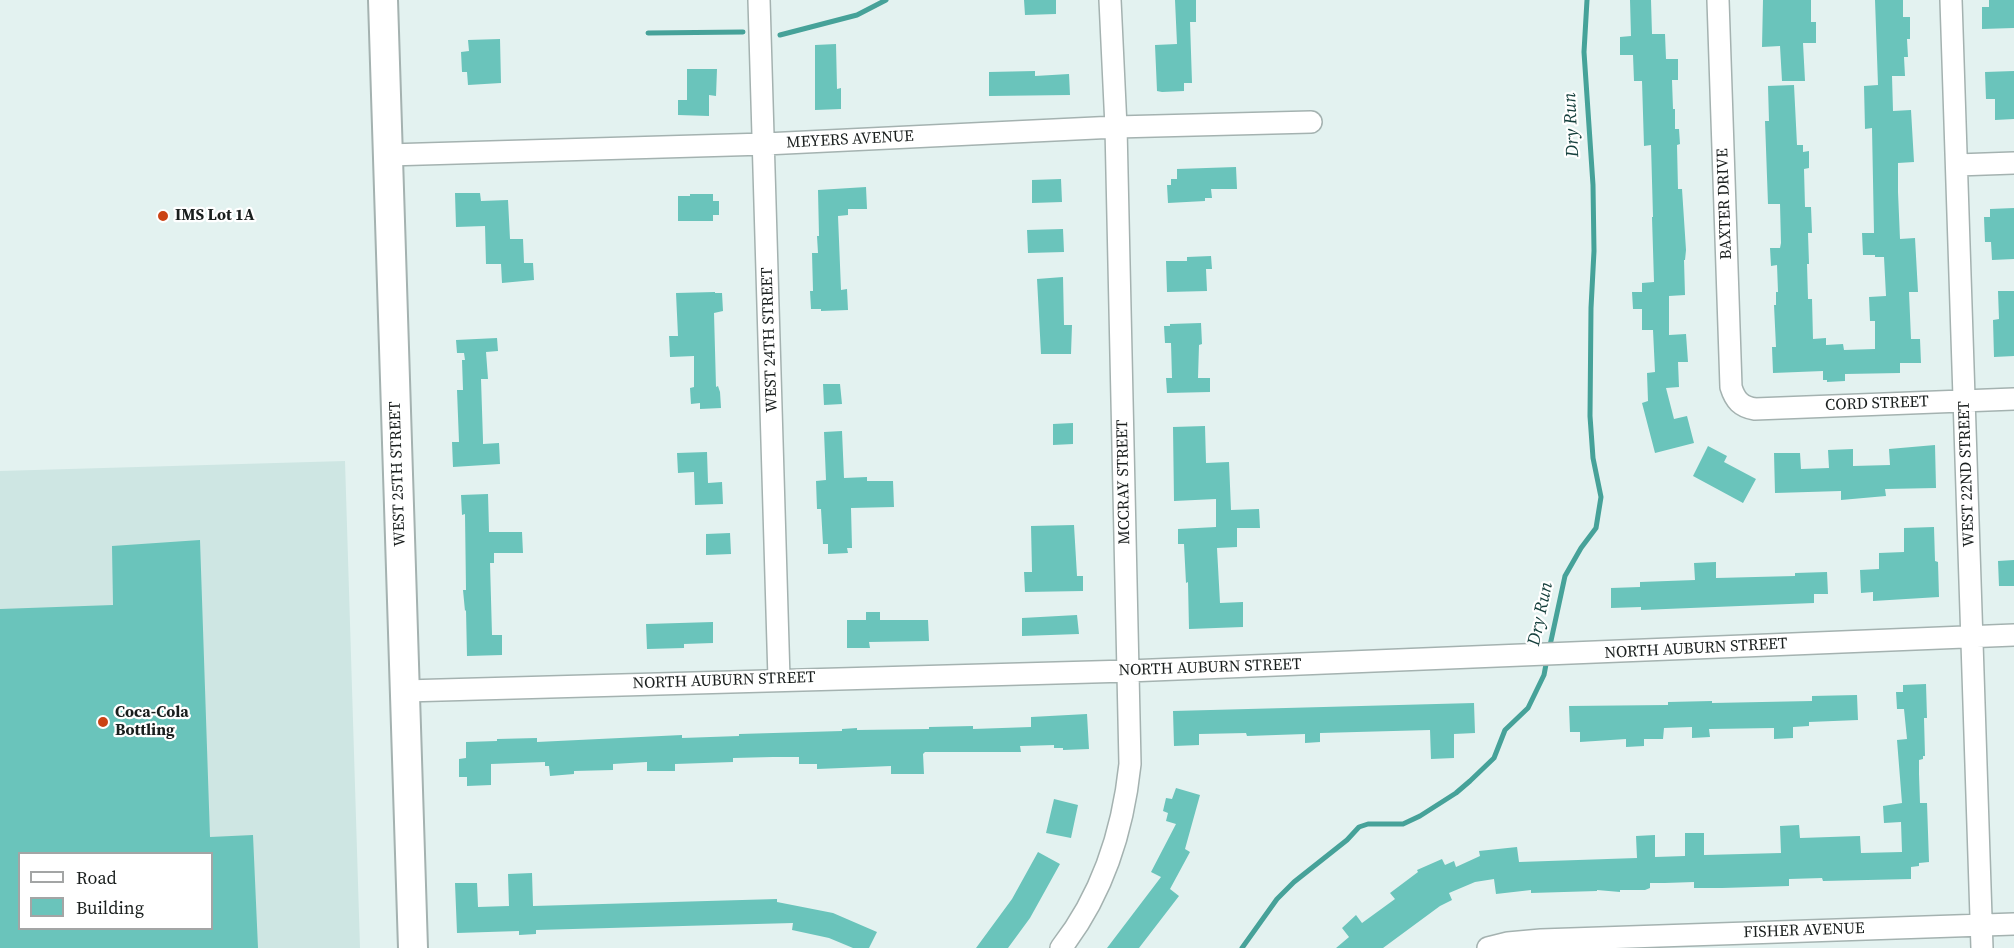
<!DOCTYPE html>
<style>
body{margin:0}
#map{position:relative;width:2014px;height:948px;overflow:hidden;background:#e3f2f0;font-family:"Source Serif 4",serif}
canvas{display:block}
.legend{position:absolute;left:18px;top:852px;width:195px;height:78px;box-sizing:border-box;background:#fff;border:2px solid #a3a5a5;margin:0;padding:8px 10px;list-style:none;font-size:18px;color:#191e1d}
.legend li{display:flex;align-items:center;gap:12px;height:30px}
.legend b{width:30px;border:2px solid #a3a5a5}
</style>
<div id="map">
<canvas width="2014" height="948"></canvas>
<ul class="legend">
<li><b style="height:8px;background:#fff"></b>Road</li>
<li><b style="height:16px;background:#6ac4bb"></b>Building</li>
</ul>
</div>
<script>
const c = document.querySelector('canvas').getContext('2d');
c.lineJoin = 'round';
function fill(path, color) {
  c.fillStyle = color;
  c.fill(path, 'evenodd');
}
function trace(path, color, width, dash) {
  c.strokeStyle = color;
  c.lineWidth = width;
  c.lineCap = dash ? 'butt' : 'round';
  c.setLineDash(dash || []);
  c.stroke(path);
}
function write(font, color, halo, rows, align = 'center') {
  c.font = font + ' "Source Serif 4",serif';
  c.lineWidth = 4.5;
  c.setLineDash([]);
  c.textBaseline = 'middle';
  c.strokeStyle = halo;
  c.fillStyle = color;
  for (const [text, x, y, turn = 0] of rows) {
    c.save();
    c.translate(x, y);
    c.rotate((+turn || 0) * Math.PI / 180);
    c.textAlign = isNaN(turn) ? turn : align;
    if (halo) c.strokeText(text, 0, 0);
    c.fillText(text, 0, 0);
    c.restore();
  }
}
const built = new Path2D(`
 M345,461L360,948H0V471ZM20,854H212V928H20Z`);
const stream = new Path2D(`
 M648,33L743,32
 M780,35L857,15L886,0
 M1549,650L1565,576L1581,548L1596,528L1601,497L1593,458L1590,416L1591,308L1594,251L1593,185L1584,52L1587,0
 M1242,948L1277,899L1294,882L1347,840L1359,827L1368,824H1403L1420,816L1456,793L1470,781L1494,758L1505,730L1528,708L1544,675L1547,659`);
const building = new Path2D(`
 M1024,0H1056V14L1025,15Z
 M1175,0H1196V22H1190L1192,83H1184V91L1162,92L1157,91L1155,45L1177,44Z
 M1630,0H1651L1652,34H1665L1666,59H1678V80H1672L1673,109H1675V129H1679L1680,144L1677,145L1678,189H1682L1686,250L1685,260H1684L1685,295L1669,296V335L1686,334L1688,362H1678L1679,387L1666,388L1674,419L1687,416L1694,443L1655,453L1642,403L1648,401L1647,373L1655,372L1653,330H1642V309H1633L1632,292H1642V283L1654,282L1652,217H1653L1651,145L1644,146L1642,81H1634L1633,55H1620V37L1631,36Z
 M1763,0H1811V22H1816V43H1803L1805,81H1782L1780,46L1762,47Z
 M1875,0H1903V17H1910V39H1907L1908,57H1904L1905,76H1892L1893,111L1911,110L1914,162L1898,163V192L1900,239L1915,238L1918,292H1909L1911,339H1920L1921,363H1900V373L1845,374V381L1827,382V380H1823V371L1773,373L1772,347H1776L1774,305H1776V292H1778L1777,265L1771,266L1770,248H1780L1781,243L1780,204H1768L1765,121H1769L1768,86L1794,85L1797,145H1803V152L1809,151V168L1804,169L1805,207H1811L1812,233H1808L1809,264H1807L1808,299H1812L1813,339L1826,338V345L1843,344L1844,350L1875,349V321H1870L1869,297L1886,296L1884,257H1875V255H1863L1862,233H1874L1872,128L1865,129L1864,86L1878,85Z
 M1989,0H2014V28L1982,29V7H1989Z
 M500,39L501,83L468,85L467,72H462L461,52L469,51L468,40Z
 M836,44L837,89L841,88V109L815,110V45Z
 M687,69H717L716,96L709,95V116L678,115V100H687Z
 M1035,71V76L1069,74L1070,95L989,96V72Z
 M2014,71V119L1995,120V99H1986L1985,72Z
 M1236,167L1237,189H1211L1212,198H1205V201L1168,203L1167,185H1171V179H1177V169Z
 M1061,179L1062,202L1032,203V180Z
 M866,187L867,209H848V215L838,216L841,290L847,289L848,310L821,311V309H811L810,291H813L812,253H818L817,236H819L818,190Z
 M455,193H480L481,201L508,200L510,239H523L524,263H533L534,280L502,283L501,264H486L485,226L456,227Z
 M690,194H713V201H719V215H713V221H678V196H690Z
 M2014,208V259L1992,260L1991,242H1985L1984,217H1990V209Z
 M1063,229L1064,252L1028,253L1027,230Z
 M1211,256L1212,269H1206L1207,291L1167,292L1166,261H1187V257Z
 M1063,277L1064,325H1072L1071,354H1041L1037,279Z
 M1998,291H2014V356L1994,357L1993,320L1999,319Z
 M715,292V293H722L723,311L714,313L716,387L718,386L720,392L721,408L700,409V403L691,404L690,388L694,387V356L670,357L669,336H678L676,293Z
 M1201,323L1202,344L1199,345L1198,378H1210V392L1167,393L1166,378H1172L1171,343H1165L1164,326H1170V324Z
 M497,338L498,351L486,352L488,379H481L483,441V444L499,443L500,464L453,467L452,442H459L457,390H463L462,360H465L464,353H457L456,340Z
 M823,384H840L842,404L824,405Z
 M1073,423V444L1053,445V424Z
 M1205,426L1206,463L1229,462L1231,510L1259,509L1260,528H1237V547L1217,548L1220,603L1243,602V627L1189,629L1188,582L1186,583L1184,544H1178V529L1216,527V499L1174,501L1173,427Z
 M842,431L844,478L867,477V481H893L894,507L851,508L852,548H847L848,553L828,554V544H823L821,509H817L816,481L826,480L824,432Z
 M1935,445L1936,488L1885,489L1886,496L1841,500V491L1775,493L1774,453H1800L1801,469L1829,468L1828,450L1853,449V466L1890,465L1889,449Z
 M1708,446L1727,456L1724,462L1756,479L1743,503L1693,476Z
 M707,452L708,483L722,482L723,504L695,505L694,472L678,473L677,453Z
 M488,494L489,532H522L523,553H494V563H490L492,635H502V655L467,656L466,610L465,611L463,590H466L465,514L462,515L461,495Z
 M1074,525L1077,576H1083V591L1025,592L1024,572H1032L1031,526Z
 M1934,527L1935,561L1938,562L1939,597L1873,601V592L1861,593L1860,570L1879,569V553L1904,552V528Z
 M730,533L731,554L706,555V534Z
 M200,540L210,837L253,835L258,948H0V609L113,605L112,546ZM20,854H212V928H20Z
 M2014,560V586H1999L1998,561Z
 M1716,562V578L1795,576V573L1827,572L1828,594H1814V603L1641,610V607L1611,608V588L1640,587V582L1695,580L1694,563Z
 M866,612H880V620H928L929,641L869,642L870,648H847V620H866Z
 M1077,615L1079,634L1022,636V618Z
 M713,622V643L684,644V648L647,649L646,624Z
 M1926,684L1927,718H1924L1925,756H1923V759L1919,760V774L1920,803H1927L1929,862L1919,863V866L1911,867V879L1823,881L1822,878L1789,879V886L1722,888H1694V882L1665,883H1650V888L1645,890H1620V892L1597,890V891L1531,893V890L1496,894L1494,879L1475,882L1449,893L1452,900L1440,906L1383,948H1336L1349,937L1342,928L1356,915L1362,923L1395,899L1390,893L1418,872L1417,870L1442,859L1445,865L1454,861L1456,867L1480,856L1479,851L1517,847L1519,862L1637,858L1636,836L1655,835V857L1685,856V833H1704V855L1781,853L1780,826L1799,825L1800,838L1860,836L1861,853L1902,852L1901,822L1884,823L1883,806L1902,803L1897,740L1907,739L1904,709H1897L1896,692H1903V685Z
 M1857,695L1858,720L1809,722V726L1793,727V738L1774,739V728L1709,729L1710,737L1692,738V727L1664,728L1663,739H1644V746L1626,747V739L1580,742V732H1570L1569,706L1668,705V702L1712,701V703L1812,701V696Z
 M1474,703L1475,733L1454,734V758L1431,759L1430,730L1320,733V742L1305,743V734L1247,736L1246,733L1199,734V745L1174,746L1173,711Z
 M1087,714L1089,749L1063,750V748H1054V745L1020,746L1021,752H925L923,754L924,774H891V766L817,769V764H799V757H773L733,758V762L675,764V771H647V762L613,764V770L574,771V774L550,776L549,766H545V762L491,764V785L467,786V777H459V759L466,758V742L497,741V739L537,738V742L682,735V738L739,736V734L842,731V729L857,728V730L929,729V727L973,726V729L1031,727V717Z
 M1176,788L1200,795L1185,849L1190,852L1170,889L1179,896L1139,948H1107L1161,877L1151,872L1176,824L1166,821L1168,813L1163,811L1166,798L1172,799Z
 M1054,799L1078,805L1071,838L1046,833Z
 M1038,852L1060,864L1030,918L1008,948H976L1012,899Z
 M532,873L533,906L777,899V902L833,913L877,932L869,948H853L829,938L792,930L793,923L536,930V934L519,935V931L457,933L455,883H477L478,907L509,906L508,874Z`);
const minor = new Path2D(`
 M759,0L779,679
 M1718,0L1731,387C1735,400 1741,407 1755,409L2014,399
 M1951,0L1982,948
 M388,155L765,144L1116,127L1311,122
 M1957,165L2014,163
 M405,691L1128,671L2014,635
 M1061,948C1103,894 1123,831 1130,764L1116,127L1110,0
 M1488,948L1508,943L1541,940L2014,924`);
const secondary = new Path2D(`
 M383,0L413,948`);
const markers = [
 [163,216,6,"#cb4315"],
 [103,722,6,"#cb4315"]
];
const streetNames = [
 ["MEYERS AVENUE",850,140,-3],
 ["BAXTER DRIVE",1725,204,-92],
 ["WEST 24TH STREET",770,340,-92],
 ["CORD STREET",1877,404,-2],
 ["WEST 25TH STREET",398,474,-92],
 ["WEST 22ND STREET",1967,474,-92],
 ["MCCRAY STREET",1124,482,-91],
 ["NORTH AUBURN STREET",1696,649,-3],
 ["NORTH AUBURN STREET",1210,668,-2],
 ["NORTH AUBURN STREET",724,681,-2],
 ["FISHER AVENUE",1804,931,-2]
];
const poiNames = [
 ["IMS Lot 1A",175,216],
 ["Coca-Cola",115,713],
 ["Bottling",115,731]
];
const waterNames = [
 ["Dry Run",1572,125,-93],
 ["Dry Run",1541,614,-78]
];
fill(built, '#cee6e3');
trace(stream, '#46a299', 5);
fill(building, '#6ac4bb');
trace(minor, '#a4b2b0', 24);
trace(secondary, '#a4b2b0', 32);
trace(minor, '#fff', 21);
trace(secondary, '#fff', 28);
for (const [x, y, r, color] of markers) {
  const dot = new Path2D();
  dot.arc(x, y, r, 0, 2 * Math.PI);
  c.fillStyle = color;
  c.fill(dot);
  trace(dot, '#fff', 2);
}
write('16px', '#191e1d', '#fff', streetNames);
write('bold 16px', '#191e1d', '#fff', poiNames, 'left');
write('italic 18px', '#16403d', '#fff', waterNames);
</script>
